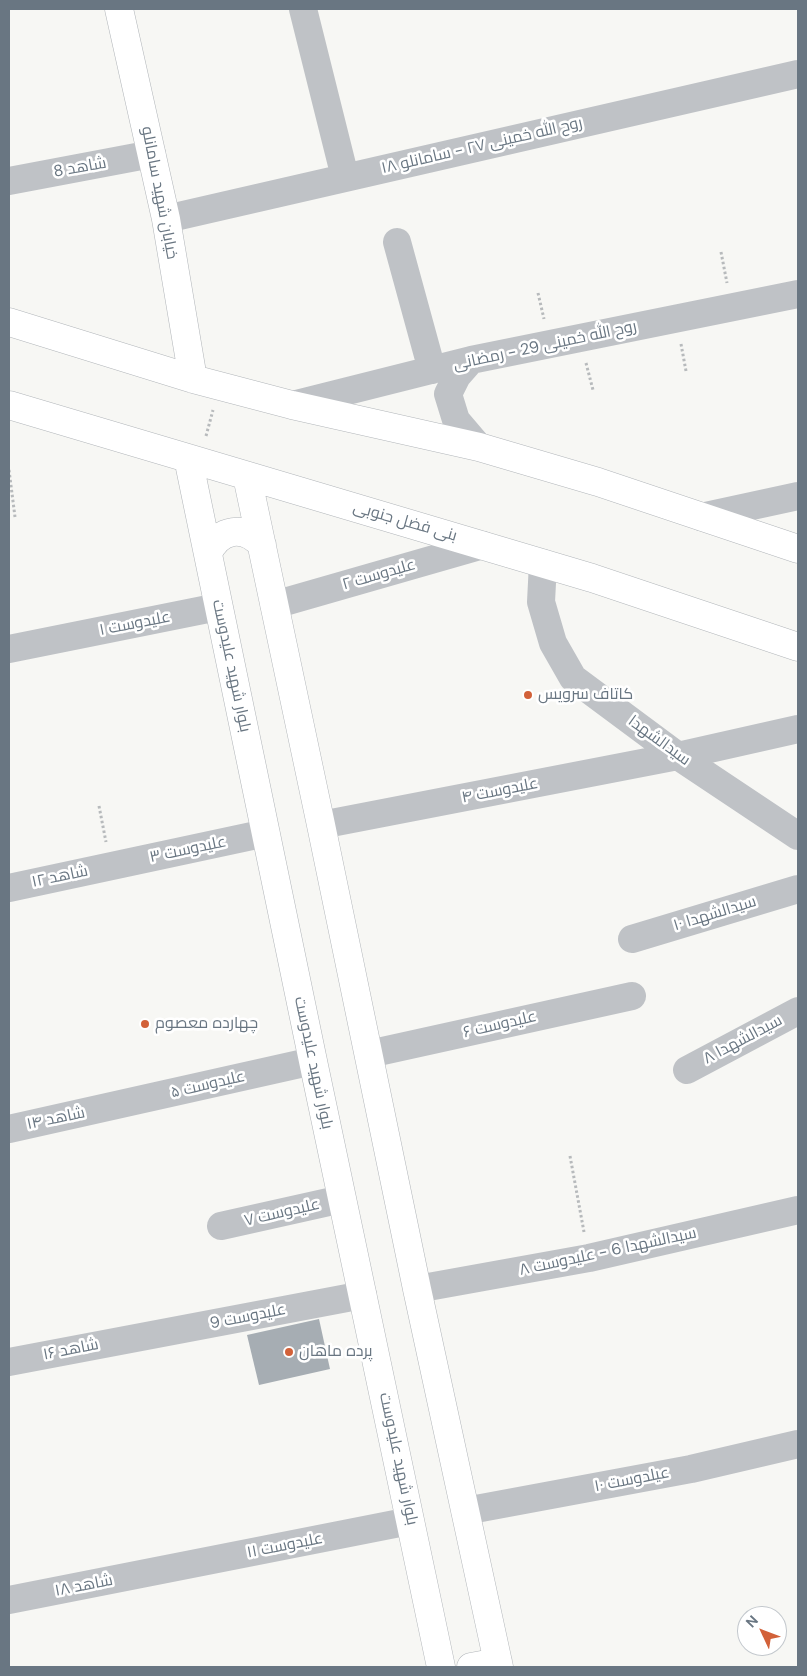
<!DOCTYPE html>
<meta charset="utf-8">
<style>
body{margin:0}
#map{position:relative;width:807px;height:1676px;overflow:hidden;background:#f7f7f4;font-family:"DM Sans",sans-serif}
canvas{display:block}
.frame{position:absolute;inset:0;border:10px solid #697682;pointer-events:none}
.north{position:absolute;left:737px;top:1606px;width:50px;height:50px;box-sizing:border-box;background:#fff;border:1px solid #c3c8cd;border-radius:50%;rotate:313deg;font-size:14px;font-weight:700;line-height:20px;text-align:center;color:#697682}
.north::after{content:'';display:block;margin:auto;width:18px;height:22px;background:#d26139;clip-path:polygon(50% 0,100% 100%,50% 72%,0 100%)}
</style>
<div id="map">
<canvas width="807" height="1676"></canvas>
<div class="frame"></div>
<div class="north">N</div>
</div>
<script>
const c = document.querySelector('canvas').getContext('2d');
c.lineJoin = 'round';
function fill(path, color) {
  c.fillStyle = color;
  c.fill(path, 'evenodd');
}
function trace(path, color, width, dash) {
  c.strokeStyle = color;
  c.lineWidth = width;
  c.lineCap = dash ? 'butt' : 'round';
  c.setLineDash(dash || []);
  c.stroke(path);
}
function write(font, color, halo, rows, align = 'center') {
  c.font = font + ' "DM Sans",Cairo,sans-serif';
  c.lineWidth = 5;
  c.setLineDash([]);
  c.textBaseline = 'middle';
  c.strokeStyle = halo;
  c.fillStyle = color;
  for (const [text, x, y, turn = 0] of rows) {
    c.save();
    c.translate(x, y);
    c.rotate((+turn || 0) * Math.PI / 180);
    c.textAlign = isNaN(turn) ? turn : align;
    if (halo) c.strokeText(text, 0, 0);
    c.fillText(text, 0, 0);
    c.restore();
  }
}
const building = new Path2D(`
 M319,1319L330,1369L259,1385L247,1335Z`);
const path = new Path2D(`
 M721,252L727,283
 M538,293L544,319
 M681,344L686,371
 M586,363L593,390
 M206,436L213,410
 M9,470L15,517
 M99,806L106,842
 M570,1156L584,1232`);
const minor = new Path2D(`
 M303,9L345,177
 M9,181L152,154
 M166,219L798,74
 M397,242L432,370
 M471,360L457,376L448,394L456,420L479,447
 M292,405L471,360L798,294
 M701,517L798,496
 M543,563L541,602L553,643L573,678L678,756L798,836
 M274,605L483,545
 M9,649L218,607
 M321,825L678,756L798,729
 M9,888L266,833
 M632,939L798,889
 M369,1054L632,996
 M687,1070L798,1011
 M9,1129L313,1061
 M221,1226L342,1199
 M417,1289L589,1258L798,1210
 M9,1362L363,1295
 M465,1511L691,1469L798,1444
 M9,1600L410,1521`);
const major = new Path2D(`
 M119,9L166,219L193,379
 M9,322L193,379L292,405L479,447L598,482L798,549
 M9,405L592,578L798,647
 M188,458L313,1061L441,1667
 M247,476L321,825L417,1289L499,1667
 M208,553C220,528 244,525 262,545
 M471,1667L498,1662`);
const markers = [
 [528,695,5,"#d26139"],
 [145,1024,5,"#d26139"],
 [289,1352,5,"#d26139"]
];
const streetNames = [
 ["روح الله خمینی ۲۷ - سامانلو ۱۸",482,146,-13],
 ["شاهد 8",80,168,-10],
 ["خیابان شهید سامانلو",159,193,79],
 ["روح الله خمینی 29 - رمضانی",545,346,-12],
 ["بنی فضل جنوبی",405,522,16],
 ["علیدوست ۲",379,575,-16],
 ["علیدوست ۱",135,624,-11],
 ["بلوار شهید علیدوست",231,666,78],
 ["سیدالشهدا",659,741,36],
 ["علیدوست ۴",500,791,-11],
 ["علیدوست ۳",188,850,-12],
 ["شاهد ۱۲",60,877,-12],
 ["سیدالشهدا ۱۰",715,914,-17],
 ["علیدوست ۶",500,1025,-13],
 ["سیدالشهدا ۸",743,1040,-28],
 ["بلوار شهید علیدوست",313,1063,78],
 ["علیدوست ۵",208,1085,-13],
 ["شاهد ۱۴",56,1119,-12],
 ["علیدوست ۷",282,1213,-13],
 ["سیدالشهدا 6 - علیدوست ۸",608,1252,-12],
 ["علیدوست 9",248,1317,-11],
 ["شاهد ۱۶",71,1350,-11],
 ["بلوار شهید علیدوست",398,1459,78],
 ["عیلدوست ۱۰",632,1480,-11],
 ["علیدوست ۱۱",285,1546,-11],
 ["شاهد ۱۸",84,1586,-11]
];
const poiNames = [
 ["کاتاف سرویس",538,695],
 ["چهارده معصوم",155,1024],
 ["پرده ماهان",299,1352]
];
fill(building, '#a6adb3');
trace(major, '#b2b6ba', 29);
trace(path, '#b7babc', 3, [2.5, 2.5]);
trace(minor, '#bfc2c6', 28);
trace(major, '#fff', 28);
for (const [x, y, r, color] of markers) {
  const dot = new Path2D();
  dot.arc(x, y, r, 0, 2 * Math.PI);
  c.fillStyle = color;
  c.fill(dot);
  trace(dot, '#fff', 2);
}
write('16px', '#697682', '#fff', streetNames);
write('16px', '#697682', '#fff', poiNames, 'left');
</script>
